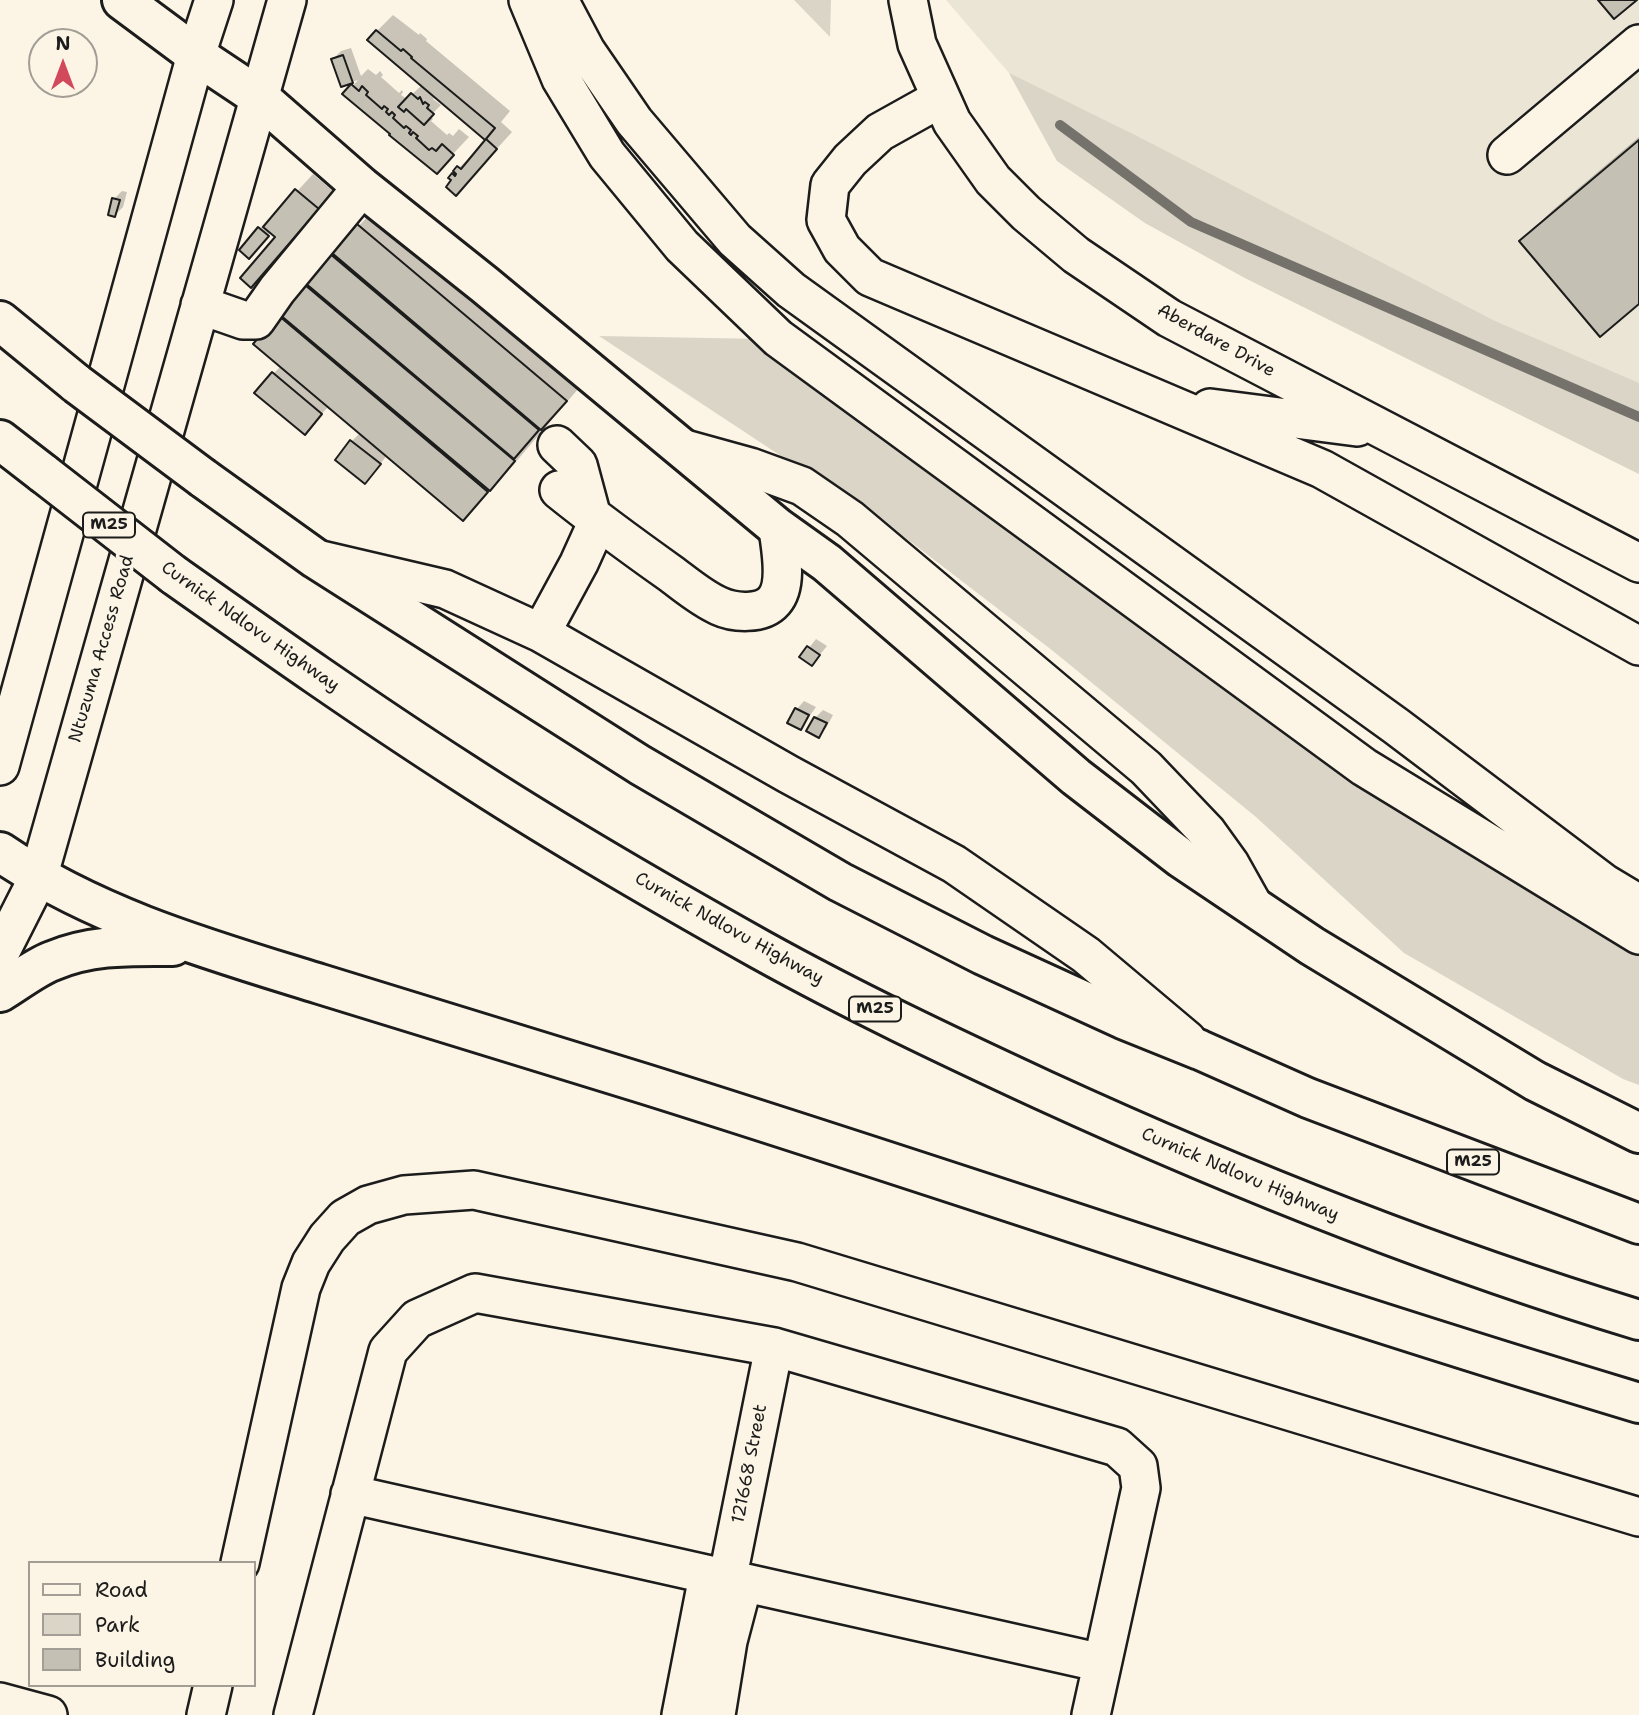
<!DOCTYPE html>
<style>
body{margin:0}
#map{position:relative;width:1639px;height:1715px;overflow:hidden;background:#fcf5e5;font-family:"Shantell Sans",sans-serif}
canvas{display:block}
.legend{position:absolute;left:28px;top:1561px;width:228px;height:126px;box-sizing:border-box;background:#fcf5e5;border:2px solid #a29e95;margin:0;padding:9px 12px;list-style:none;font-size:21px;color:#1c1c1c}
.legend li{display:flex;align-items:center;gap:14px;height:35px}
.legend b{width:35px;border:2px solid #a29e95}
.north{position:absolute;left:28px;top:28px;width:70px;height:70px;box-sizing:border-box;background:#fcf5e5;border:2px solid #a29e95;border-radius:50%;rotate:0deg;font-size:19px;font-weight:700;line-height:28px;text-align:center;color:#1c1c1c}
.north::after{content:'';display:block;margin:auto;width:24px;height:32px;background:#d1495b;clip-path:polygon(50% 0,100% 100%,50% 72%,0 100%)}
</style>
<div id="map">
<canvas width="1639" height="1715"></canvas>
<ul class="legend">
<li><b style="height:9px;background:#fcf5e5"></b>Road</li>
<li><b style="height:19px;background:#dbd5c8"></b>Park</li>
<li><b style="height:19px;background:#c4c0b3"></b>Building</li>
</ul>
<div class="north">N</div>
</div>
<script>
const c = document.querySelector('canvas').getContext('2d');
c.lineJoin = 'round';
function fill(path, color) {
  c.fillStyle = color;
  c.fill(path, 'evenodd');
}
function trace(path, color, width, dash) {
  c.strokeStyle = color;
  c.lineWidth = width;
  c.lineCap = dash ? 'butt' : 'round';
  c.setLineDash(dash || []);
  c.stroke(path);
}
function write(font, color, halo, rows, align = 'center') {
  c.font = font + ' "Shantell Sans",sans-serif';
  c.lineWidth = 7;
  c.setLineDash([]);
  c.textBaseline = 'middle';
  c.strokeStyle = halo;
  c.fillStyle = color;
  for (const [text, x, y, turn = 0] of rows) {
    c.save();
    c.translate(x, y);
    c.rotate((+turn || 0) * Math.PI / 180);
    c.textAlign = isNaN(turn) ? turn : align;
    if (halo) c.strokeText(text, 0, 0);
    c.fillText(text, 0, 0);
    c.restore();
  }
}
const built = new Path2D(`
 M946,0H1639V474L1245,278L1145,223L1057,161L1009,73Z`);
const green = new Path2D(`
 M794,0H831L830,37Z
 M1009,73L1137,136L1495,321L1639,383V474L1245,278L1145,223L1057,161Z
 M599,336L764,339L1465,849L1639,955V1085L1623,1079L1404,953L1256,817L1053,651L907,539Z`);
const shadow = new Path2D(`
 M393,15L419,35L420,33L427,39L426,41L510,111L501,122L512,132L456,194L453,180L450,177L487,140L436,96L433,99L441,105L430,116L433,119L431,121L447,135L449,133L453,136L459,129L469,137L437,171L345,94L358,80L342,85L333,59L341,51L351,48L361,76L368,69L376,75L380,71L383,75L381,77L399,93L402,90L403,92L401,95L407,99L422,85L377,31Z
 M1639,137V302L1521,241L1554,209Z
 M313,174L334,192L251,286L277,237L271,232L257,249L260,228L267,221L269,222Z
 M122,191L127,192L123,207L115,215L114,199Z
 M383,200L590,375L514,464L463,519L387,455L373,474L352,441L360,433L329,406L304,433L273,374L281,366L279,316L308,284L307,282Z
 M816,639L827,646L812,664L802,657Z
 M804,701L816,707L801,728L789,722L797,709Z
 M823,710L833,715L826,728L818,736L815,718Z`);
const stream = new Path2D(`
 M1060,125L1191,222L1639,417`);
const building = new Path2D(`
 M1598,0H1637L1614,19Z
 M376,30L401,51L403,49L412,57L411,58L495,128L486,139L497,149L456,196L446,187L451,180L448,178L452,173L455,176L456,174L453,171L457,166L461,169L485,140L367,40Z
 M343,55L353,83L341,87L331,59Z
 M351,84L359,91L362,86L368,92L366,95L382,109L384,106L388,109L386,112L389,115L392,112L395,115L393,118L404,128L406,126L411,130L409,133L411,135L413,132L418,136L416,138L429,150L432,148L436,151L442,144L454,155L437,174L389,135L390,134L342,94Z
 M411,93L418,99L420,97L423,104L425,102L429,105L427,108L434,114L424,125L406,109L404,112L398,107Z
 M1639,140V304L1600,337L1519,241Z
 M295,189L319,209L251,288L240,278L275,237L263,227Z
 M112,198L120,200L115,217L108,215Z
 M357,224L567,401L541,430L332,253Z
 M258,227L269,236L249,259L239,250Z
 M329,253L539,430L514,459L304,282Z
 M305,285L515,461L490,491L279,314Z
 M278,315L488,492L463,521L253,344Z
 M272,372L322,414L305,435L254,393Z
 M350,440L381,464L365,484L335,460Z
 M807,646L820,655L812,666L799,657Z
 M795,708L809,715L801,730L787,723Z
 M814,717L827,723L819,738L806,731Z`);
const minor = new Path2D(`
 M528,0L561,79L607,155L682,246L778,338L1364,767L1639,935
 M559,0L586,51L634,121L735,240L791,290L1396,726L1604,883L1639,904
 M908,0L917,44L952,122L993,180L1026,213L1076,255L1169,318L1639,563
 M941,98L880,132L850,160L830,185L826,220L842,249L870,277L1322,469L1639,646
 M1507,155L1639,44
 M200,305L243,320H256L277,290L362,187
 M1210,408L1357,427
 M557,445L578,465L592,517
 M685,449L750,467L802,486L850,519L1146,768L1207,832L1230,864L1253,905
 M559,490C595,519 632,546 670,573C685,584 701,598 719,606C734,613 762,615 774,601C789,584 780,548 778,528
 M321,560L445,589L541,633L788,774L954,864L1086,955L1187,1040
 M541,633L579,563L598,521
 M0,766L196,55L214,0
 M0,953L38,878L287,0
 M350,1494L1102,1663
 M240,1563L301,1288L311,1263L327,1238L345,1218L368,1205L404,1195L474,1190L797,1262L1639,1517
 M727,1581L774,1347
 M0,1702L48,1715
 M206,1715L213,1685
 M293,1715L388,1351L417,1319L475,1293L774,1347L1117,1447L1138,1466L1141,1488L1091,1715
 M681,1715L708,1576
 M716,1715L728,1641L743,1584`);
const major = new Path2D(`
 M122,0L196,55L259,97L362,187L485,285L778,528L827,563L1076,777L1181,858L1312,946L1535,1081L1639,1133
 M0,321L77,384
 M0,440L44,474
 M203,478L316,559L640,765L840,882L983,955L1123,1019L1200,1050L1308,1098L1639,1224
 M174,575C269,642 364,709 462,772C557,834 661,894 761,950C853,1001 948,1046 1043,1090C1237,1179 1435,1258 1639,1320
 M0,852C97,918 210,950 320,984C429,1017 537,1051 645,1084C977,1188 1306,1303 1639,1403
 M0,992C17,982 34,968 52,961C92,944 131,946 173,946`);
const majorBridge = new Path2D(`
 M77,384L203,478
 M44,474L174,575`);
const shields = [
 [109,525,52],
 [875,1009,52],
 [1473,1162,52]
];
const shieldNames = [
 ["M25",109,525],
 ["M25",875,1009],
 ["M25",1473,1162]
];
const streetNames = [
 ["Aberdare Drive",1216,341,29],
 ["Curnick Ndlovu Highway",250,627,35],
 ["Ntuzuma Access Road",102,649,-74],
 ["Curnick Ndlovu Highway",729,929,29],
 ["Curnick Ndlovu Highway",1240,1175,23],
 ["121668 Street",750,1464,-79]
];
fill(built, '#ebe5d6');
fill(green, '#dbd5c8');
fill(shadow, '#0003');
trace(stream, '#75726c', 10);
fill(building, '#c4c0b3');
trace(building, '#1c1c1c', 2);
trace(minor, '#1c1c1c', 42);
trace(major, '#1c1c1c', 44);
trace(minor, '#fcf5e5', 37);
trace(major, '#fcf5e5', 38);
trace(majorBridge, '#1c1c1c', 44, []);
trace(majorBridge, '#fcf5e5', 38);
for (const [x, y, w] of shields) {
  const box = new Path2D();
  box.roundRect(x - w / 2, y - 12.5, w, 25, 5);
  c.fillStyle = '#fcf5e5';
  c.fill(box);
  trace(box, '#1c1c1c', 2);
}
write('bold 16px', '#1c1c1c', null, shieldNames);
write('18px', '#1c1c1c', '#fcf5e5', streetNames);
</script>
